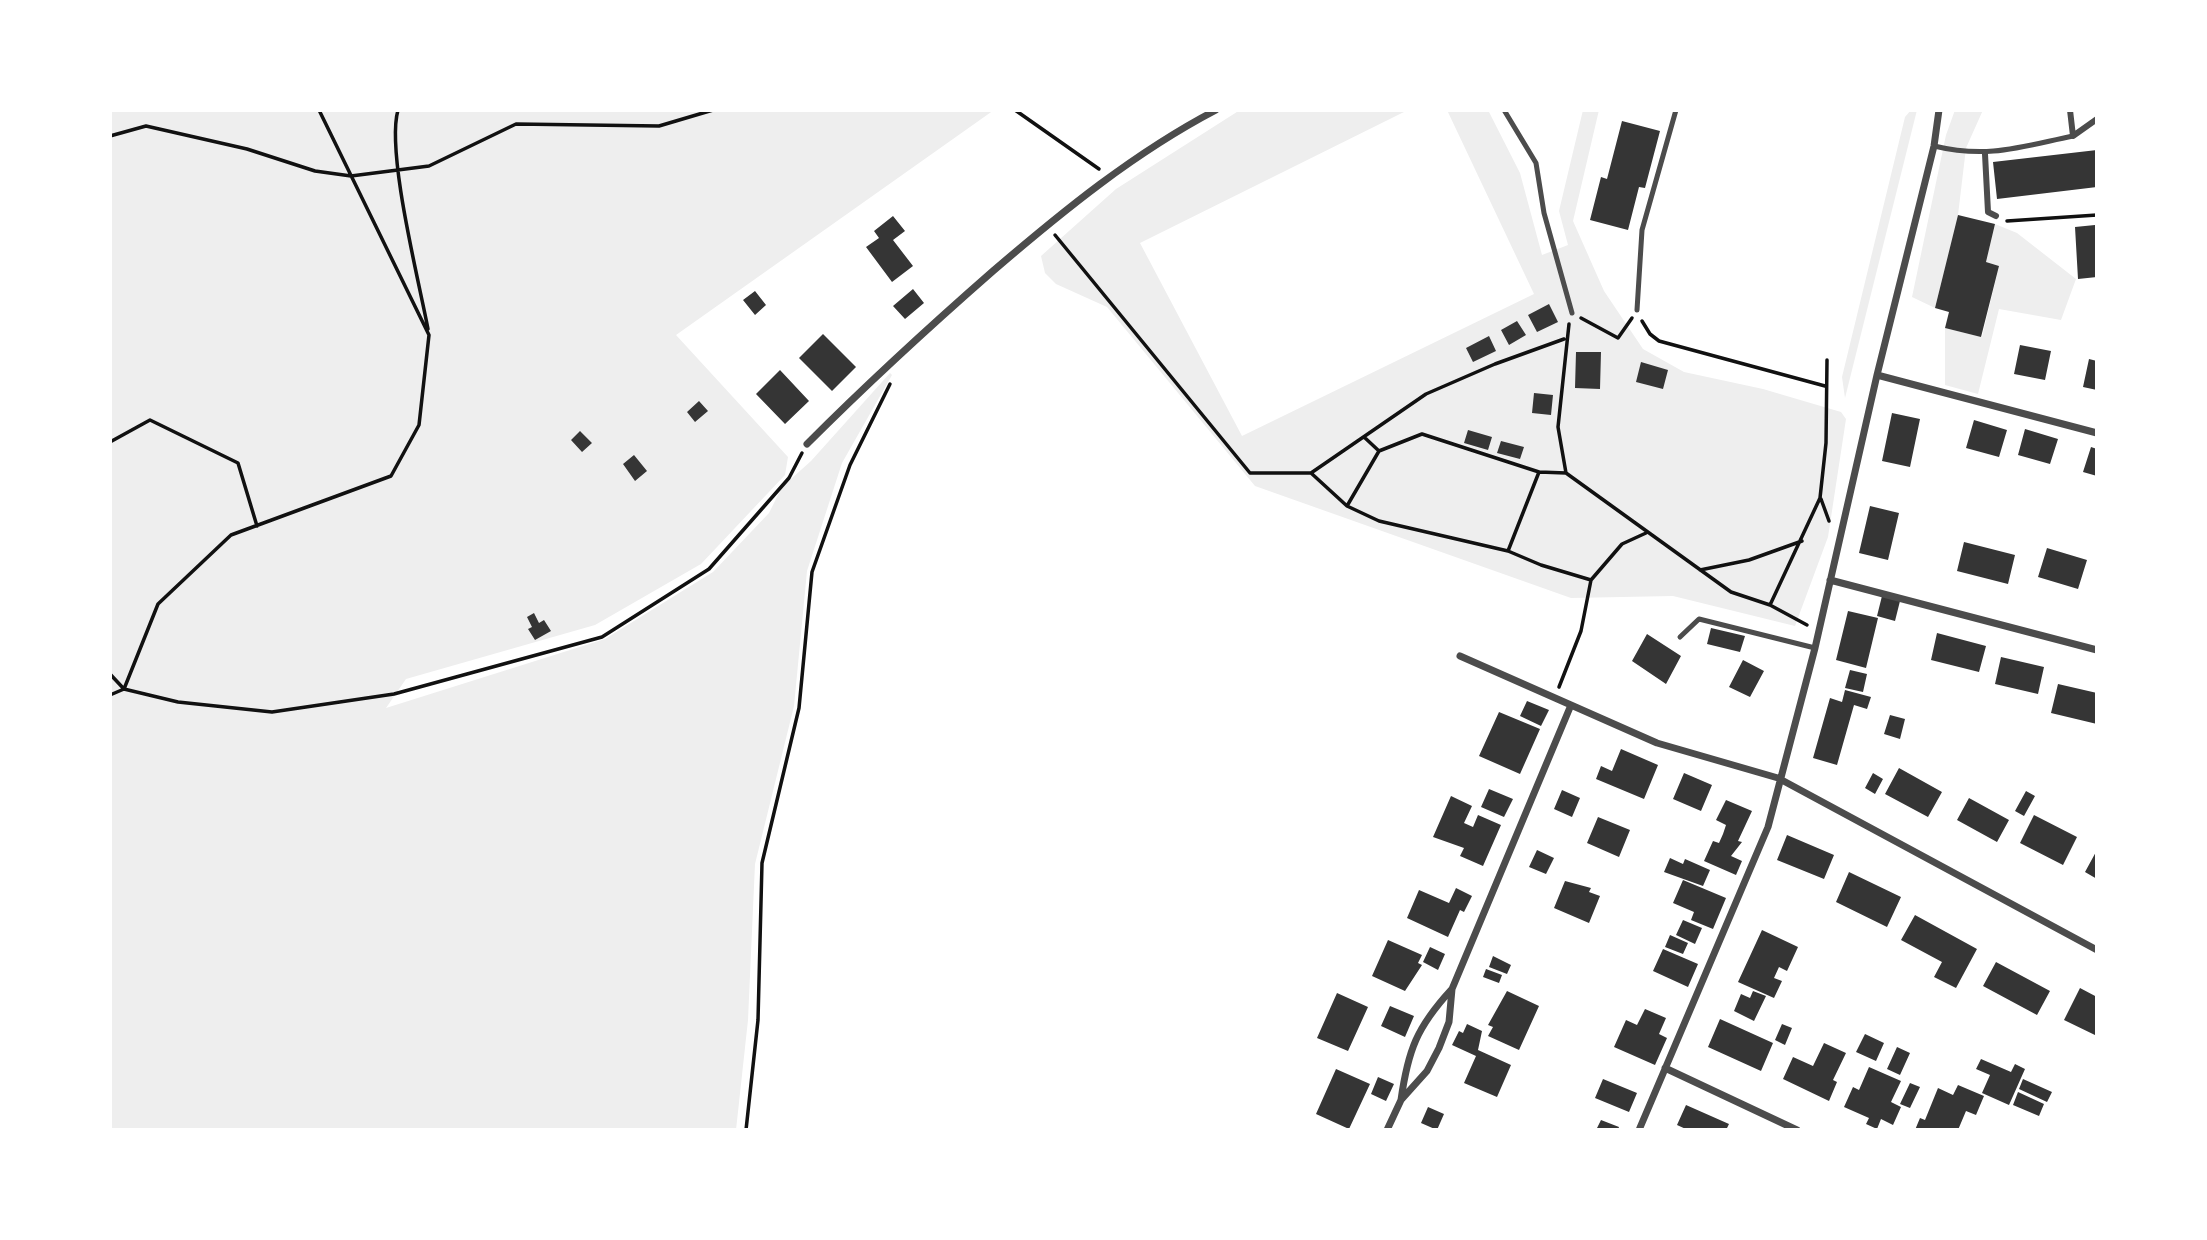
<!DOCTYPE html>
<style>
body{margin:0}
#map{position:relative;width:2207px;height:1240px;overflow:hidden;background:#fff;font-family:Mulish,sans-serif}
canvas{display:block}
.frame{position:absolute;inset:0;border:112px solid #fff;pointer-events:none}
</style>
<div id="map">
<canvas width="2207" height="1240"></canvas>
<div class="frame"></div>
</div>
<script>
const c = document.querySelector('canvas').getContext('2d');
c.lineJoin = 'round';
function fill(path, color) {
  c.fillStyle = color;
  c.fill(path, 'evenodd');
}
function trace(path, color, width, dash) {
  c.strokeStyle = color;
  c.lineWidth = width;
  c.lineCap = dash ? 'butt' : 'round';
  c.setLineDash(dash || []);
  c.stroke(path);
}
const green = new Path2D(`
 M110,110H994L676,335L788,457L785,475L701,564L595,625L406,679L386,708L605,639L713,572L769,513L782,487L811,461L890,373L892,375L842,463L807,571L794,706L755,864L748,1020L736,1130H110Z
 M1240,110H1408L1140,243L1242,436L1534,294L1447,110H1488L1520,173L1542,255L1568,245L1559,211L1583,110H1599L1573,221L1604,291L1643,349L1684,372L1763,389L1841,412L1846,419L1828,537L1795,626L1673,596L1571,598L1255,486L1107,307L1056,284L1045,273L1041,256L1116,189Z
 M1911,110H1917L1845,398L1842,377L1905,117Z
 M1955,110H1983L1966,148L1958,215L1935,308L1912,297L1946,135Z
 M1995,224L2017,233L2076,279L2061,320L1999,309L1978,394L1945,385V328L1982,337L1999,266L1986,262Z`);
const building = new Path2D(`
 M1622,121L1660,131L1645,188L1639,187L1628,230L1590,220L1601,177L1607,179Z
 M2097,150V187L1997,199L1993,162Z
 M1958,215L1995,224L1986,262L1999,266L1981,337L1945,328L1949,312L1935,308Z
 M893,216L905,231L893,240L913,266L892,282L866,247L879,238L874,231Z
 M2095,225L2097,277L2078,279L2075,227Z
 M913,289L924,303L905,319L893,306Z
 M755,291L766,305L755,315L743,300Z
 M1549,304L1558,322L1537,332L1528,315Z
 M1517,321L1526,335L1509,345L1501,330Z
 M823,334L856,367L832,391L799,358Z
 M1489,336L1496,351L1473,362L1466,348Z
 M2020,345L2051,351L2045,380L2014,374Z
 M1576,352H1601L1600,389L1575,388Z
 M2089,359L2097,361V390L2083,387Z
 M1641,362L1668,370L1663,389L1636,382Z
 M780,370L809,401L785,424L756,394Z
 M1534,393L1553,395L1551,415L1532,413Z
 M699,401L708,411L695,422L687,412Z
 M1892,413L1920,419L1910,467L1882,461Z
 M1974,420L2007,430L1999,457L1966,448Z
 M2025,429L2058,439L2050,464L2018,455Z
 M1468,430L1492,437L1488,450L1464,443Z
 M580,431L592,443L582,452L571,440Z
 M1501,441L1524,447L1520,459L1497,453Z
 M2091,447L2097,449V476L2083,472Z
 M634,455L647,471L635,481L623,464Z
 M1870,506L1899,513L1888,560L1859,553Z
 M1964,542L2015,555L2008,584L1957,571Z
 M2047,548L2087,560L2078,589L2038,577Z
 M1882,596L1900,601L1895,621L1877,616Z
 M1848,611L1878,618L1866,668L1836,660Z
 M534,613L539,623L544,620L551,631L535,640L528,629L532,627L527,617Z
 M1711,628L1745,636L1740,652L1707,644Z
 M1937,633L1986,646L1979,672L1931,660Z
 M1647,634L1681,656L1666,684L1632,661Z
 M2001,657L2044,667L2038,694L1995,684Z
 M1743,660L1764,671L1750,697L1729,687Z
 M1850,670L1867,674L1863,692L1845,688Z
 M2058,684L2097,693V724L2051,713Z
 M1845,690L1871,697L1867,709L1854,705L1837,765L1813,758L1830,698L1842,702Z
 M1527,701L1549,710L1541,726L1520,716Z
 M1499,712L1540,729L1520,774L1479,756Z
 M1890,715L1905,719L1900,739L1884,734Z
 M1621,749L1658,765L1644,799L1596,779L1601,766L1612,771Z
 M1899,768L1942,792L1928,817L1885,794Z
 M1684,773L1712,785L1701,811L1673,799Z
 M1873,773L1883,779L1875,794L1865,788Z
 M1489,789L1513,799L1504,817L1481,807Z
 M1562,790L1580,798L1572,817L1554,809Z
 M2026,791L2035,796L2024,816L2015,811Z
 M1451,796L1472,806L1464,823L1473,827L1478,815L1501,825L1483,866L1460,856L1464,848L1433,837Z
 M1969,798L2009,820L1997,842L1957,820Z
 M1726,800L1752,811L1738,841L1742,842L1731,856L1742,861L1736,875L1704,861L1713,841L1719,843L1723,834L1726,825L1716,820Z
 M2034,815L2077,837L2063,865L2020,843Z
 M1598,817L1630,830L1619,857L1587,843Z
 M1787,835L1834,855L1824,879L1777,860Z
 M1537,850L1554,858L1546,874L1529,867Z
 M2097,850V879L2085,872Z
 M1670,858L1683,864L1685,859L1710,870L1703,886L1664,872Z
 M1849,872L1901,897L1887,927L1836,902Z
 M1683,880L1726,898L1713,929L1691,920L1694,912L1673,903Z
 M1565,881L1591,888L1589,892L1600,896L1589,923L1554,908Z
 M1456,888L1472,896L1464,912L1460,910L1448,937L1407,918L1419,890L1449,903Z
 M1915,915L1977,949L1956,988L1934,977L1942,962L1901,940Z
 M1683,920L1702,928L1695,944L1676,935Z
 M1762,930L1798,947L1787,971L1779,967L1774,978L1782,981L1774,998L1738,982Z
 M1670,935L1688,943L1683,954L1665,947Z
 M1388,940L1422,955L1418,963L1422,965L1405,991L1372,976Z
 M1430,947L1445,954L1438,970L1423,962Z
 M1663,949L1698,964L1688,987L1653,971Z
 M1493,956L1511,965L1507,974L1489,967Z
 M1996,962L2050,991L2037,1015L1983,986Z
 M1486,969L1502,975L1499,983L1483,977Z
 M2080,988L2097,997V1036L2064,1020Z
 M1507,991L1539,1006L1519,1050L1488,1036L1493,1027L1488,1025Z
 M1753,991L1766,996L1754,1021L1734,1011L1741,994L1750,998Z
 M1337,993L1368,1007L1348,1051L1317,1038Z
 M1390,1006L1414,1016L1405,1037L1381,1026Z
 M1645,1009L1666,1018L1659,1034L1667,1038L1655,1065L1614,1047L1626,1020L1637,1025Z
 M1720,1019L1773,1043L1761,1071L1708,1047Z
 M1467,1024L1482,1031L1478,1050L1511,1065L1497,1097L1464,1083L1476,1056L1452,1045L1459,1031L1463,1033Z
 M1782,1024L1792,1028L1785,1045L1775,1040Z
 M1865,1034L1884,1043L1876,1061L1856,1052Z
 M1824,1043L1846,1053L1833,1080L1837,1082L1829,1101L1783,1079L1793,1057L1813,1066Z
 M1897,1047L1910,1053L1900,1075L1887,1069Z
 M1981,1059L2011,1072L2015,1064L2025,1069L2009,1105L1982,1093L1990,1075L1976,1069Z
 M1869,1067L1901,1081L1891,1102L1901,1107L1893,1125L1881,1119L1877,1129L1866,1124L1869,1118L1844,1107L1853,1087L1859,1090Z
 M1336,1069L1370,1084L1349,1129L1316,1114Z
 M1378,1077L1394,1084L1386,1101L1371,1094Z
 M1603,1079L1637,1093L1629,1112L1595,1098Z
 M2023,1079L2052,1092L2047,1102L2019,1089Z
 M1910,1083L1920,1087L1910,1108L1900,1104Z
 M1958,1085L1984,1096L1976,1115L1966,1111L1958,1130H1915L1920,1118L1925,1120L1938,1088L1953,1095Z
 M2018,1092L2044,1104L2039,1116L2013,1105Z
 M1686,1105L1729,1124L1726,1130H1688L1677,1125Z
 M1428,1107L1444,1114L1437,1130L1421,1123Z
 M1601,1120L1619,1127L1618,1130H1596Z`);
const path = new Path2D(`
 M398,110C386,152 419,281 428,329
 M1015,110L1099,169
 M110,136L146,126L247,149L315,171L351,176L429,166L516,124L659,126L713,110
 M2007,221L2097,215
 M1055,235L1250,473H1311L1347,506L1379,521L1508,551L1541,565L1591,580
 M1581,318L1618,338L1632,318
 M1642,321L1650,334L1659,341L1825,386
 M1569,324L1558,427L1566,473L1731,592L1770,605L1807,625
 M1364,437L1379,451L1422,434L1539,472L1566,473
 M110,442L150,420L238,463L257,526
 M1311,473L1426,394L1495,364L1564,339
 M1821,499L1829,521
 M1347,506L1379,451
 M1508,551L1539,472
 M1700,570L1749,560L1802,541
 M1770,605L1820,498L1826,443L1827,360
 M110,674L124,689L178,702L272,712L394,694L602,637L709,569L789,478L802,453
 M1559,687L1581,631L1591,580L1622,544L1646,533
 M110,695L124,689L158,604L231,535L391,476L419,425L429,335L319,110
 M746,1130L758,1020L762,863L799,708L812,572L850,465L890,384`);
const service = new Path2D(`
 M1504,110L1536,163L1544,213L1572,313
 M1934,146C1988,159 2020,147 2073,136
 M1637,310L1642,230L1676,110
 M1680,637L1699,619L1815,648`);
const pedestrian = new Path2D(`
 M2070,110L2073,136L2097,119
 M1985,154L1988,212L1996,216`);
const minor = new Path2D(`
 M1877,375L2097,433
 M807,444C867,384 929,327 993,271C1063,211 1134,153 1216,110
 M1830,580L2097,650
 M1460,656L1657,743L1778,778L2097,950
 M1665,1068L1797,1130
 M1401,1100C1408,1050 1417,1027 1451,990
 M1387,1130L1401,1100L1427,1071L1439,1048L1449,1022L1452,989L1571,705
 M1639,1130L1768,827L1815,648L1877,375L1934,146L1939,110`);
fill(green, '#eee');
fill(building, '#353535');
trace(path, '#111', 3.5);
trace(service, '#4c4c4c', 5);
trace(pedestrian, '#4c4c4c', 6);
trace(minor, '#4c4c4c', 7);
</script>
